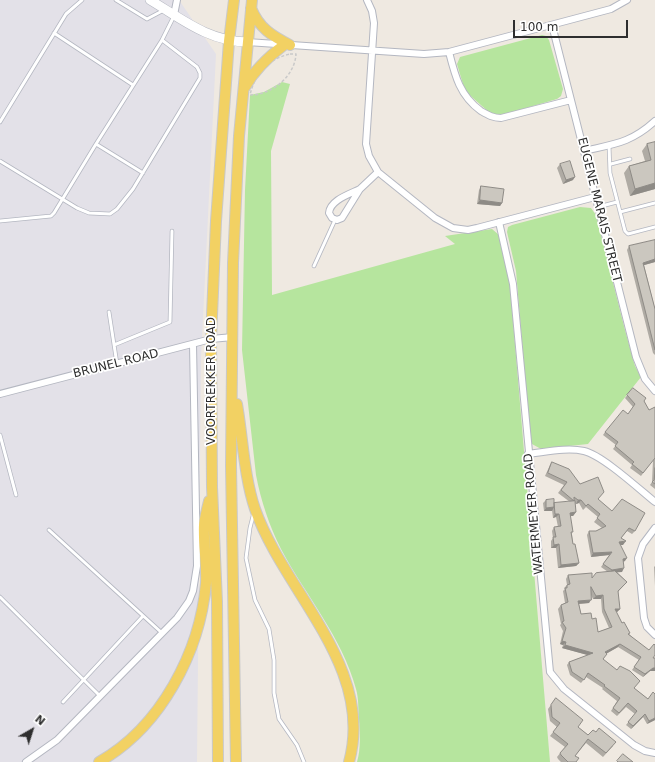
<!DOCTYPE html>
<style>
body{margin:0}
#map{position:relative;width:655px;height:762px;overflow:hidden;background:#efe9e1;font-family:"DejaVu Sans",sans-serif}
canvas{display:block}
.north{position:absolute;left:12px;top:710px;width:40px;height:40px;-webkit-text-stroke:3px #fff;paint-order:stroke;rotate:39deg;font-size:11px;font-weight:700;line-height:16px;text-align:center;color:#2e2e2e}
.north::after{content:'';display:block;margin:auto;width:14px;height:18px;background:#2e2e2e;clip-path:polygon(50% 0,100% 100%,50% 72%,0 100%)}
.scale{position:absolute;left:513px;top:20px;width:115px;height:18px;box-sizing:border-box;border:2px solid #2e2e2e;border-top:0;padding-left:5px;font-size:12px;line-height:14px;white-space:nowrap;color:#2e2e2e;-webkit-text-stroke:3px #fff;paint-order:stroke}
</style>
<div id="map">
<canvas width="655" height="762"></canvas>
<div class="north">N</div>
<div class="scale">100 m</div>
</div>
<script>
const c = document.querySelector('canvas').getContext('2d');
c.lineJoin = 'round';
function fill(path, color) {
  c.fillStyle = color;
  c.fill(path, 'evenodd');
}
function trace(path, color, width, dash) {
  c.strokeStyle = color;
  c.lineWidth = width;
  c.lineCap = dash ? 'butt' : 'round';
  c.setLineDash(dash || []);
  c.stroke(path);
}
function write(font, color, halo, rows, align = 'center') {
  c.font = font + ' "DejaVu Sans",sans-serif';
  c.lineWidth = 3.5;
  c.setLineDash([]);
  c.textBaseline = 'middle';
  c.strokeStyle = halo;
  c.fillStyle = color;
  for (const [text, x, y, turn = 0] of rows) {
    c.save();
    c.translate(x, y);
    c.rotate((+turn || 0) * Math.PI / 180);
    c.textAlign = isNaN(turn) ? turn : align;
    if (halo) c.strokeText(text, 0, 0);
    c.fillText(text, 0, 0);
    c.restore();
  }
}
const industrial = new Path2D(`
 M0,0H179L216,54L201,358L197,762H0Z`);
const green = new Path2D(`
 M542,35L546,36L549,40L563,89L561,96L557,99L502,115L491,114L465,91L457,64L460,57Z
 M282,82L290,84L271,151L272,295L455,244L445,236L492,229L499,235L510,284L550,762H357C361,749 360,733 359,719C358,710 359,699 356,689C342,637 306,596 281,549C269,525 261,501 256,475L242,350L245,190L250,95L264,92Z
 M580,207L591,208L596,215L625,330L635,366L641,377L588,444L541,449L532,444L530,436L516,271L507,232L508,227L512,225Z`);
const path = new Path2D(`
 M290,54H296C295,76 272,95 250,95C255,73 268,59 290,54Z`);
const service = new Path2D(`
 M116,0L147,19L164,10
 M54,33L133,85
 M0,122L66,14L82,0
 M96,144L143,173
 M609,145L610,173L625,231L628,234L655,227
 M0,161L77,208L89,213L110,214L117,209L133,189L200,78V73L197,67L162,40
 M611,164L630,159
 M598,207L617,202
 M620,212L655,203
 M0,221L51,216L54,213L96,144L162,40L174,16
 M314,266L335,220
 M109,312L117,364
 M114,345L170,322L172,231
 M0,435L16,495
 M254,512L250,528L246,558L255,600L269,629L274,660V693L279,719L297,745L304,762
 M49,530L162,633
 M0,597L100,696
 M63,702L143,616`);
const minor = new Path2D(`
 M367,0L372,11L374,23L366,144L369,156L378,172L435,218L453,228L468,230L477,228L595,197
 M174,15L177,0
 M552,25L636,357L645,379L655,391
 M247,42L424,54L449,52L611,9L627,0
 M449,52C455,76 460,96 481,111C488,115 493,118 501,118L571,100
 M584,151C614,144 631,143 655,121
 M360,189C350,194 330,200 329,213L332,218L337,220L342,218L360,189L378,172
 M499,222L513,284L550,672L564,689L634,745L645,751L655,753
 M0,394L211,339L233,337
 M528,454C546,452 567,447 584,451C602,455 639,489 655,502
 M655,528L643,544L638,558L644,618L647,627L655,635
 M26,762L57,740L177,618L189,601L193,591L197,566L193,344`);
const secondary = new Path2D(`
 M150,0C182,19 208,41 247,42`);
const primary = new Path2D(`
 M251,8C259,28 272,36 290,45
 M245,87C255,69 268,57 284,45
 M237,404C243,439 244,476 255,509C284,592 375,666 349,762
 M99,762C161,727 200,652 206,583C207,564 203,544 204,525C205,517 207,509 209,501
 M218,762L217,602L212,487L211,339L216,221L229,41L234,0
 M236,762L231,466L233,263L239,136L252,0`);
const wall = new Path2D(`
 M655,142V189L630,196L624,173L629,166L645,161L642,151L647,144Z
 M560,164L573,180L563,184L557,168Z
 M481,186L502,203L500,206L477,204L479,190Z
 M655,240V262L644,265L655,309V355L653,353L627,250L629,246Z
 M633,388L644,401L649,410L655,407V489L650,485L652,482L653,460L641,476L630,468L632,465L613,449L616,445L603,435L605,432L628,414L633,407L625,398Z
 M552,462L580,484L635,531L632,534L627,531L621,538L623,545H620L625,561L623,562L622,572H617L627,582L618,592L620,609L617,612H616L622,623L629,634L653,658H655V671H650L643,677L632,670L639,660L618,647L606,654L603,660L634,688L648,699L655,694V720L647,724L643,717L631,729L626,725L635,714L626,707L617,716L611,711L617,701L602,689L603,688L586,677L581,683L570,675L567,665L569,662L588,655L562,648L563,645L560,644L563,631L560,625L561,624L558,609L561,605L565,603L563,591L565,589L564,588L567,585L566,579L568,575L592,578L608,572L601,567L609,555L591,557L587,535L589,531H596L602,528L594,522L598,517L586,507L583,510L579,503L576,504L575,503L576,512L573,516H570L573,544L579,563L576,566L558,568L556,548H551V541L553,538L552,531L554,527H558L556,517L553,518L552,510L544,511L543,503L546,500L554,503L570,502L558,493L564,485L545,476L550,465ZM591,595L593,599H601L602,612L609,628L598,632L592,619L581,614L579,604L589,603Z
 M655,566V586L654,567Z
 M556,698L578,727L588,735L613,746L603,757L586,743L575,756L576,762H561L558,759L557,757L565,747L550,736L557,727L550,721L548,709Z`);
const shadedWall = new Path2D(`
 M575,177L573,180L563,184L566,180Z
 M655,183V189L630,196L635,189Z
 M480,200L502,203L500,206L477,204Z
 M655,259V262L641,266L643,263Z
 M578,500H581L579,503L576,504Z
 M554,507L552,511H544L546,508Z
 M576,512L573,516H567L570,513Z
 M555,514H559L556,517L553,518Z
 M626,541L623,545H616L619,542Z
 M559,544L556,548H551L554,545Z
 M612,552L609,555L591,557L593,553Z
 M627,558L625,561L621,562L623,559Z
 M579,563L576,566L558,568L561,565Z
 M624,568L622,572L609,573L612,570Z
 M603,595L601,599H593L596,596Z
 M591,600L589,603L576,604L578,601Z
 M615,609H620L617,612H612Z
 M562,641L566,642L563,645L560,644Z
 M620,644L618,647L602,656L605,652Z
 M565,645L593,653L591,656L562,648Z
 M653,668H655V671H650L643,677L645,674Z
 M645,714L643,717L631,729L633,726Z
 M655,718V720L647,724L649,721Z`);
const building = new Path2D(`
 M655,142V183L635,189L629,166L651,160L647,144Z
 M570,161L575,177L566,180L560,164Z
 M481,186L504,189L502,203L480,200Z
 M655,240V259L643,263L655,309V350L629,246Z
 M633,388L646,398L644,401L649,410L655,407V458L643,473L632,464L634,462L615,446L618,442L605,432L623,410L628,414L635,404L627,395Z
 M552,462L569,469L580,484L598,477L604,492L598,499L612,511L622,499L645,513L635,531L629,528L621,538L626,541L619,542L627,558L623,559L624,568L612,570L603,564L612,552L593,553L589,531H596L606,526L597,518L600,514L588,504L586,506L581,500H578L574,497V501L561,490L567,482L548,473Z
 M655,468V484L652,482L654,480Z
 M554,499V507L546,508V500Z
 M575,501L576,512L570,513L573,532H571L573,544H575L579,563L561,565L559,544L554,545L553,537H556L554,527L561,526L559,514H555L554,503Z
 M615,571L627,582L618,591L620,609H615L622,623L624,622L630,633L628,634L649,650L654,644L655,645V655L653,658H655V668H653L645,674L634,667L641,657L620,644L605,652L607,654L603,659L617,670L620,666L630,671L640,681L634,688L648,699L653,692L655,694V718L649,721L645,714L633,726L628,722L637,711L628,703L619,713L613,708L620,698L604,686L605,685L588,673L584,680L572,672L569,662L593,653L565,645L566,642L562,641L566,628L562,622L564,621L561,605L568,602L565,588H567V585L570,584L568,575L592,573V578L596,573ZM591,587L596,596L603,595L604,609L612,627L598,632L596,618L592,619L591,613L581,614L578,601L591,600Z
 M556,698L583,720L578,727L588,735L593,730L596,732L599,728L616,742L606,753L588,739L575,756L579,758L576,762H568L561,755L560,753L568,744L553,732L560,723L552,717L551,705Z
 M623,754L633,762H618L617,761Z`);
const streetNames = [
 ["EUGENE MARAIS STREET",599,210,76],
 ["BRUNEL ROAD",116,364,-14],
 ["VOORTREKKER ROAD",212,381,-90],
 ["WATERMEYER ROAD",534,514,-95]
];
fill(industrial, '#e3e1e8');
fill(green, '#b6e59e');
trace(service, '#b4b7c1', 4.5);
trace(minor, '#b4b7c1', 8);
trace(secondary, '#b4b7c1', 10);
trace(primary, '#c9c9c9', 12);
trace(path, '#c9c9c9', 1.5, [3, 2]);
trace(service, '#fff', 3);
trace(minor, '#fff', 6);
trace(secondary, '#fff', 9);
trace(primary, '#f2d163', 10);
fill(wall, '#afaba4');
fill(shadedWall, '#8e8b86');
fill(building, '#cbc7bf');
trace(building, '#8e8b86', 1);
write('12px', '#2e2e2e', '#fff', streetNames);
</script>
